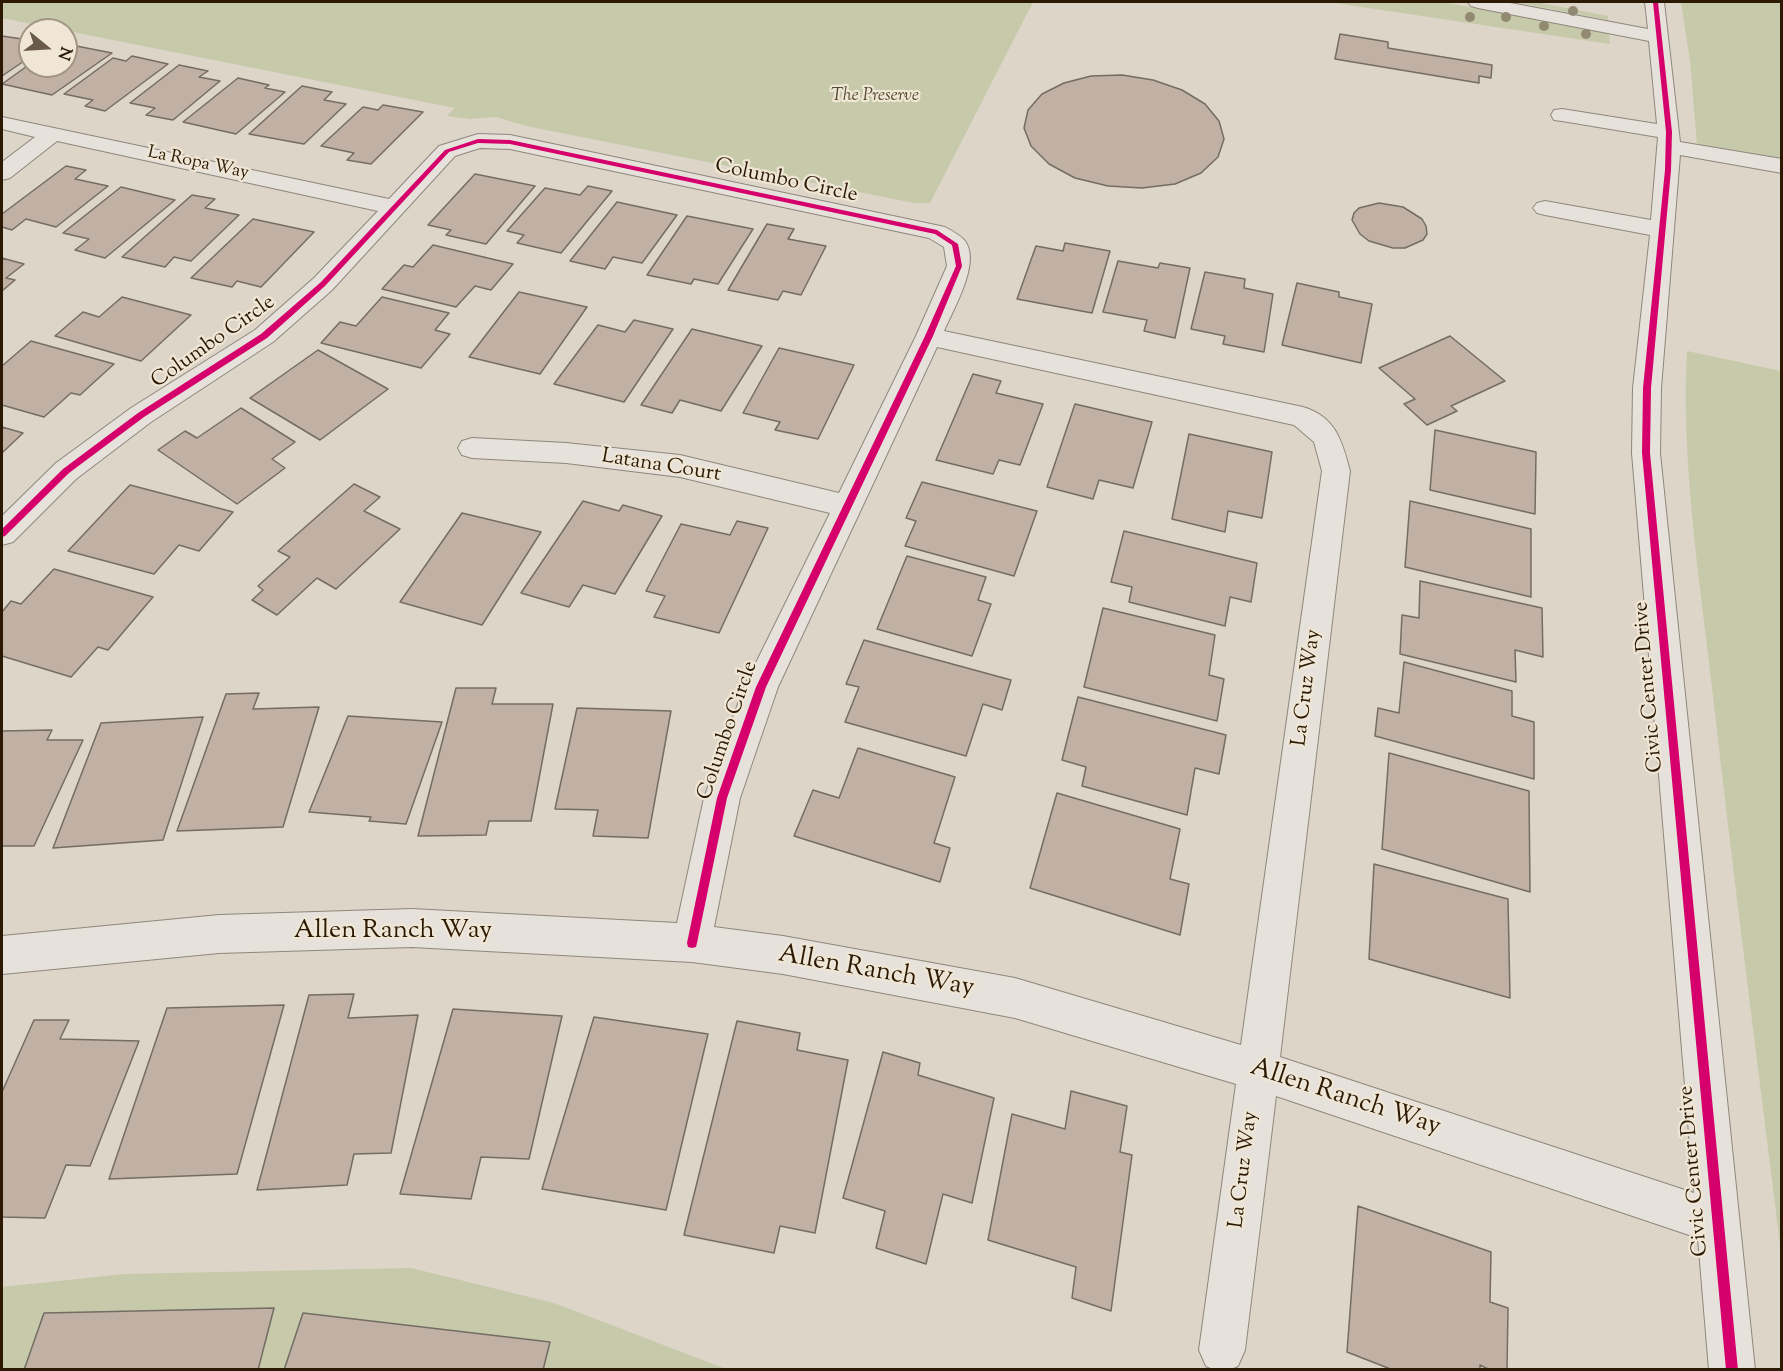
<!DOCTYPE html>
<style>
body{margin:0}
#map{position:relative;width:1783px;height:1371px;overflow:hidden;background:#ddd5c7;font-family:"Sorts Mill Goudy",serif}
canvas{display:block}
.frame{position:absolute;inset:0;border:3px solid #2b1904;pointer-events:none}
.north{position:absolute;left:18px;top:18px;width:60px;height:60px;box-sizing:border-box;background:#efe6d5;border:2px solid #a19481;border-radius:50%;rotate:108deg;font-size:16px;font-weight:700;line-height:24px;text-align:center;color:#2b1904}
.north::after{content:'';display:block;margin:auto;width:21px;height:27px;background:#695b48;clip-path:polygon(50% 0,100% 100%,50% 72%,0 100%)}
</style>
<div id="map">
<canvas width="1783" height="1371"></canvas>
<div class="frame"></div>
<div class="north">N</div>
</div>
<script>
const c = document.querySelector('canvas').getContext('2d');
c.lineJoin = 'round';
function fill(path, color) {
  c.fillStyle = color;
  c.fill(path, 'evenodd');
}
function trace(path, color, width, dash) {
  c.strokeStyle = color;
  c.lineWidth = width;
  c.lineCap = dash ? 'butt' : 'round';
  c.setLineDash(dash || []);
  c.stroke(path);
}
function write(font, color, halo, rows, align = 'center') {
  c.font = font + ' "Sorts Mill Goudy",serif';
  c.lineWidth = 4.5;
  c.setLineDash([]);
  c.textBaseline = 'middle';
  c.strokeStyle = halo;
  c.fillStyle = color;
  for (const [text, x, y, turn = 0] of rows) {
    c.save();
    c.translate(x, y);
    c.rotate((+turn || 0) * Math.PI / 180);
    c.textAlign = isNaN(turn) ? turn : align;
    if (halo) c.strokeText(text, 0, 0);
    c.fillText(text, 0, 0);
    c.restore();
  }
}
const green = new Path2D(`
 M2,2H1033L930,203H914L526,126L496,117L470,119L447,116L455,108L2,18Z
 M1328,2H1443L1609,33L1610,44Z
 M1513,2H1535L1608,16V20Z
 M1681,2H1781V158L1697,144L1690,61Z
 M1687,351L1781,371V1252C1758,1067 1734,881 1713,696C1700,581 1681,466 1687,351Z
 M411,1268L554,1303L726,1369H2V1287L124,1274Z`);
const building = new Path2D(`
 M29,34L30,57L2,76V36L22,39Z
 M1340,34L1388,42V48L1492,65L1491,78L1479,76V83L1335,59Z
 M66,44L112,53L52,95L2,84L30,64V66H66Z
 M132,56L168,64L105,111L85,106L93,100L64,94L113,58L126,61Z
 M179,65L208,71L199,77L220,81L173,120L146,115L155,108L130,103Z
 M1122,75L1153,80L1182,90L1205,104L1219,121L1224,139L1218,157L1201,173L1175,184L1142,188L1108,186L1075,178L1049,164L1031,146L1024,128L1028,110L1042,94L1064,83L1091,76Z
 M238,78L269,85L265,88L285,92L236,134L183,122Z
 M302,86L332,92L324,100L346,104L304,144L249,134Z
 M383,105L423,112L371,164L347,160L354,153L321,146L363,107L378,110Z
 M66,166L86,170L75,179L108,186L56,227L26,219L12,230L2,227V214Z
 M475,174L535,186L486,244L446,235L451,230L428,225Z
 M588,186L612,191L561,253L517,243L524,235L507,231L545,188L580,195Z
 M121,187L175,200L105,258L75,250L89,239L63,233Z
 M192,195L215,199L205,208L239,215L191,261L174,257L165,267L122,257Z
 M617,202L677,215L642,263L613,257L605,269L570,261Z
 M1379,203L1403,207L1422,219L1426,226L1427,234L1423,240L1405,248H1393L1369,241L1360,234L1352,220L1354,213L1359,208Z
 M687,216L753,229L718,284L694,279L691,284L647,275Z
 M253,219L314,232L261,287L237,281L232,287L191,278Z
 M767,224L794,229L788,239L826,246L801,295L783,291L778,300L728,290Z
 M1065,243L1110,251L1092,313L1017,299L1036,246L1063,251Z
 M433,245L513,264L491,290L475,286L456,307L382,289L404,265L413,267Z
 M2,258L24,264L6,278L15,280L2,291Z
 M1118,261L1158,268L1160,263L1190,268L1175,338L1144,331L1147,320L1103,312Z
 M1205,272L1245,279L1244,288L1273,294L1264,352L1223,344L1225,336L1191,329Z
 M1297,283L1339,292V297L1372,304L1361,363L1282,345Z
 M519,292L587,307L540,374L469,357Z
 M122,297L191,315L141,361L55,336L83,312L99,317Z
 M382,297L449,313L435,330L450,334L421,368L321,343L340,322L356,326Z
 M634,320L673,329L624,402L554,384L598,325L625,332Z
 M692,329L762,346L721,411L680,400L672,413L641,405Z
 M1450,336L1505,381L1451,406L1457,411L1427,425L1404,404L1415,399L1379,368Z
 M31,341L114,364L80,395L71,393L44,417L2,405V366Z
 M779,348L854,365L818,439L775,430L780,422L743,413Z
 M318,350L388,389L320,440L250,398Z
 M973,374L1001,381L996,393L1043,404L1020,465L999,460L993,474L936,460Z
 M1075,404L1152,422L1133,488L1099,480L1093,499L1047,487Z
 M241,408L295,442L272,459L285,468L237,504L158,450L185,431L197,438Z
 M2,427L23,433L2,453Z
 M1435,430L1536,452L1535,514L1430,490Z
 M1189,434L1272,452L1262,518L1228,511L1225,532L1172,519Z
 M922,482L1037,511L1014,576L905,546L916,521L906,518Z
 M354,484L380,497L364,511L400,529L336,589L317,578L277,615L252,600L263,590L258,586L290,557L278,551Z
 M130,485L233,512L199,551L179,545L154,574L68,551Z
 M583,501L619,511L623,505L662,516L615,594L583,585L569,607L521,593Z
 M1410,501L1531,529V597L1405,567Z
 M462,513L541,532L482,625L400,602Z
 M737,521L768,528L719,633L654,617L665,596L646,591L681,524L730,535Z
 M1124,531L1257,563L1251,602L1230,597L1225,626L1129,602L1132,587L1111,582Z
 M907,556L986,577L978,600L991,604L972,656L877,629Z
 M54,569L153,597L108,650L98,647L71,677L2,656V612L11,601L21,604Z
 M1420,581L1542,608L1543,657L1515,650L1516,682L1400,654L1402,615L1419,618Z
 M1103,608L1215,635L1209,675L1224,679L1217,721L1084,687Z
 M864,640L1011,680L1002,710L983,704L966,756L845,722L859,687L846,684Z
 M1404,662L1512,691V716L1534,722V779L1375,736L1378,708L1399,713Z
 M456,688H496L492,704H553L531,821H489L486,835L418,836Z
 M259,693L253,709L319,707L283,827L177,831L226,694Z
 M1078,697L1226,735L1219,774L1195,768L1187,815L1082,786L1086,767L1062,760Z
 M577,708L671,711L648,838L593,836L598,810L555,809Z
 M348,716L442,722L406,824L369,821L371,817L309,812Z
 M203,717L163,840L53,848L101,723Z
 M52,730L47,740H83L34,846H2V731Z
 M858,748L955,777L934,843L950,848L940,882L794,836L813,790L839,798Z
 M1389,753L1529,791L1530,892L1382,849Z
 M1057,793L1180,829L1170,879L1189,884L1180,935L1030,888Z
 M1374,864L1508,899L1510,998L1369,959Z
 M354,994L348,1018L418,1015L391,1153L354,1154L347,1185L257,1190L309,995Z
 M284,1005L237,1174L109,1179L167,1008Z
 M453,1009L562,1016L529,1159L481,1157L471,1199L400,1194Z
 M594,1017L708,1034L666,1210L542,1189Z
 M34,1020H69L60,1039L139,1041L90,1166L66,1165L45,1218L2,1217V1092Z
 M737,1021L800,1033L797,1050L848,1060L815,1233L780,1226L774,1253L684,1235Z
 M883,1052L920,1063L918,1075L994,1098L972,1203L943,1194L926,1264L876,1248L885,1211L843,1198Z
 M1071,1091L1127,1106L1120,1152L1132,1155L1111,1311L1072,1298L1076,1267L988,1240L1012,1114L1065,1129Z
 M1358,1206L1491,1252L1490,1302L1508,1308L1507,1370H1490L1480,1365V1370H1393L1347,1352Z
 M274,1308L258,1370H24L44,1313Z
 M303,1313L550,1342L543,1370H284Z`);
const minor = new Path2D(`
 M1468,2H1505L1648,29L1645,2H1664L1680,142L1782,159V173L1680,155L1661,388L1660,453L1755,1370H1709L1698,1238L1276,1096L1245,1350L1238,1366C1228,1371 1216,1371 1206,1366L1199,1350L1236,1084L1015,1018L783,974L692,962L412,947L219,953L2,974V936L219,915L412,909L677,923L704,798L744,687L830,513L680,477L566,463L472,458L462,455L458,448L462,441L472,438L566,443L680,455L839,493L916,336L947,266L944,247L929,238L510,149L480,148L455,156L332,290L273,342L151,422L76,479L13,542L2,545V516L56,463L131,408L255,330L314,278L378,211L57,141L10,178L2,180V162L35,137L2,129V117L389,199L439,146L478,134L510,135L945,227C952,231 960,235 965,241C981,262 954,308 944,331L1303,407C1336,417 1342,441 1350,471L1280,1057L1694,1193L1632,453L1633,388L1650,235L1545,215L1537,213L1533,208L1537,203L1545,201L1651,220L1658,137L1562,121L1554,120L1551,115L1554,110L1562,109L1657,124L1649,41L1478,8L1471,6ZM937,347L1294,425L1314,442L1322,471L1241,1045L1015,978L783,936L714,927L740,798L778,687Z`);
const cycleway = new Path2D(`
 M1653,2H1658L1672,132L1671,170L1651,388L1650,453L1738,1370H1726L1642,453L1643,388L1665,170L1666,132Z
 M478,139L510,140L937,230L958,244L962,266L933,336L766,687L727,798L697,943L696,947L692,948L688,947L687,943L717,798L756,687L925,336L956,266L952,245L935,234L510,144L478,143L449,152L325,286L267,338L144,417L69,473L5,536L2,537V529L63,469L138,413L261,334L321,282L445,150Z`);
const trees = [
 [1573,11],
 [1470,17],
 [1506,17],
 [1544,26],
 [1586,34]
];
const farParknames = [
 ["The Preserve",875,97]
];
const farStreetnames = [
 ["La Ropa Way",198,164,12]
];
const streetNames = [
 ["Columbo Circle",786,182,12],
 ["Columbo Circle",214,343,-35],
 ["Latana Court",661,467,9],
 ["Civic Center Drive",1650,687,-95],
 ["La Cruz Way",1308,688,-83],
 ["Columbo Circle",729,731,-71],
 ["La Cruz Way",1245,1170,-83],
 ["Civic Center Drive",1695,1171,-95]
];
const nearStreetnames = [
 ["Allen Ranch Way",393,933],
 ["Allen Ranch Way",876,973,10],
 ["Allen Ranch Way",1345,1099,18]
];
fill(green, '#c6c9aa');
fill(building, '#c1b0a4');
trace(building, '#746d63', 1.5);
trace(minor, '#8e877c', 2);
fill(minor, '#e6e1da');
fill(cycleway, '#d6006c');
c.fillStyle = '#928973';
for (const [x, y] of trees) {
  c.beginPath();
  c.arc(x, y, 5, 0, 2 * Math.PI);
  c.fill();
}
write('italic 18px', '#544b2f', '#efe6d5', farParknames);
write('18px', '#2b1904', '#efe6d5', farStreetnames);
write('21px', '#2b1904', '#efe6d5', streetNames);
write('26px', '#2b1904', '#efe6d5', nearStreetnames);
</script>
